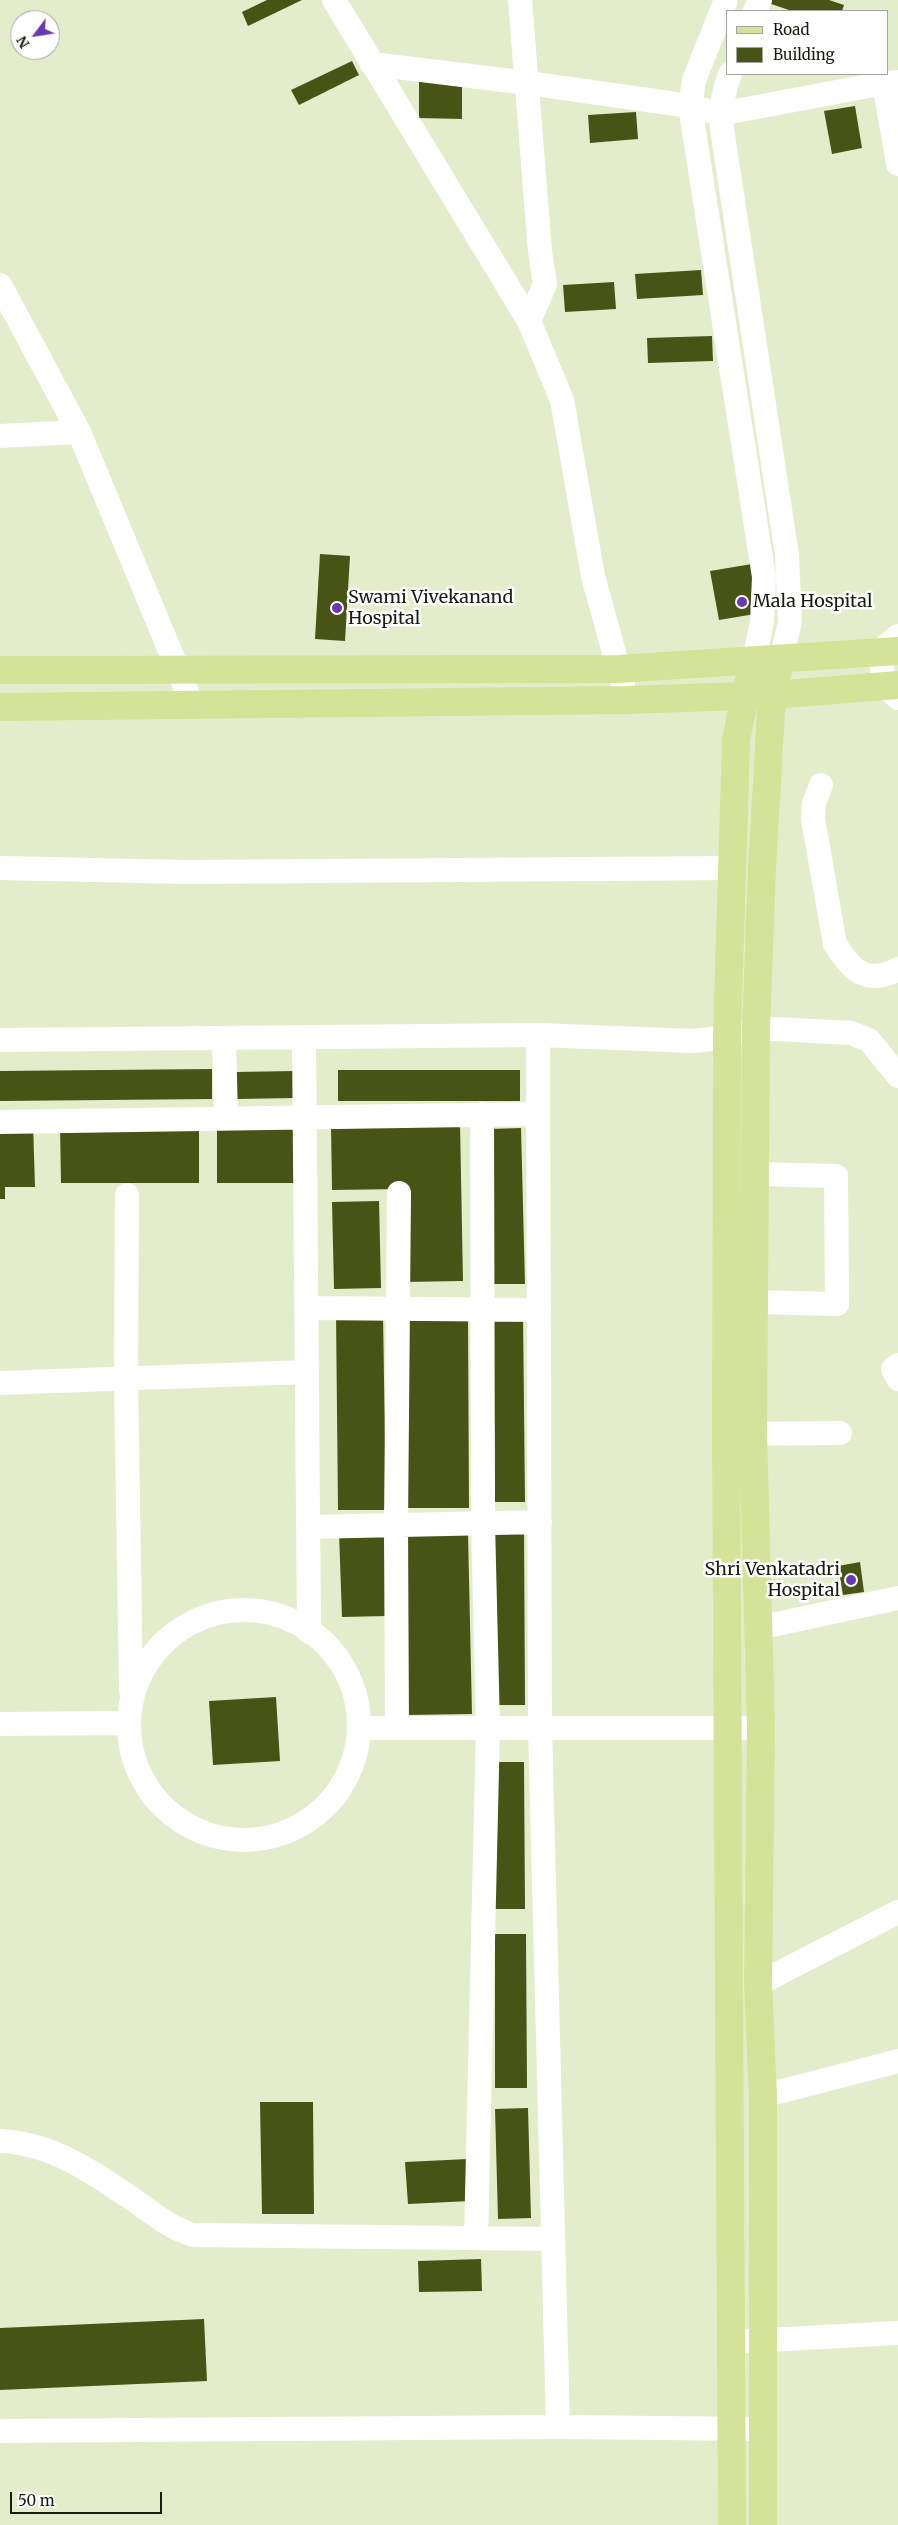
<!DOCTYPE html>
<style>
body{margin:0}
#map{position:relative;width:898px;height:2525px;overflow:hidden;background:#e4edcb;font-family:Merriweather,serif}
canvas{display:block}
.legend{position:absolute;left:726px;top:10px;width:162px;height:65px;box-sizing:border-box;background:#fff;border:1px solid #a3a49f;margin:0;padding:6px 9px;list-style:none;font-size:15px;color:#191c10}
.legend li{display:flex;align-items:center;gap:10px;height:25px}
.legend b{width:25px;border:1px solid #a3a49f}
.north{position:absolute;left:10px;top:10px;width:50px;height:50px;box-sizing:border-box;background:#fff;border:1px solid #a3a49f;border-radius:50%;rotate:239deg;font-size:14px;font-weight:700;line-height:20px;text-align:center;color:#191c10}
.north::after{content:'';display:block;margin:auto;width:18px;height:22px;background:#6b37ae;clip-path:polygon(50% 0,100% 100%,50% 72%,0 100%)}
.scale{position:absolute;left:10px;top:2492px;width:152px;height:22px;box-sizing:border-box;border:2px solid #191c10;border-top:0;padding-left:6px;font-size:15px;line-height:18px;white-space:nowrap;color:#191c10;-webkit-text-stroke:4px #fff;paint-order:stroke}
</style>
<div id="map">
<canvas width="898" height="2525"></canvas>
<ul class="legend">
<li><b style="height:6px;background:#d4e397"></b>Road</li>
<li><b style="height:14px;background:#485316"></b>Building</li>
</ul>
<div class="north">N</div>
<div class="scale">50 m</div>
</div>
<script>
const c = document.querySelector('canvas').getContext('2d');
c.lineJoin = 'round';
function fill(path, color) {
  c.fillStyle = color;
  c.fill(path, 'evenodd');
}
function trace(path, color, width, dash) {
  c.strokeStyle = color;
  c.lineWidth = width;
  c.lineCap = dash ? 'butt' : 'round';
  c.setLineDash(dash || []);
  c.stroke(path);
}
function write(font, color, halo, rows, align = 'center') {
  c.font = font + ' Merriweather,serif';
  c.lineWidth = 5;
  c.setLineDash([]);
  c.textBaseline = 'middle';
  c.strokeStyle = halo;
  c.fillStyle = color;
  for (const [text, x, y, turn = 0] of rows) {
    c.save();
    c.translate(x, y);
    c.rotate((+turn || 0) * Math.PI / 180);
    c.textAlign = isNaN(turn) ? turn : align;
    if (halo) c.strokeText(text, 0, 0);
    c.fillText(text, 0, 0);
    c.restore();
  }
}
const building = new Path2D(`
 M267,0H302L248,26L242,12Z
 M769,0H829L844,5L842,11H792L768,3Z
 M352,61L359,75L299,105L291,90Z
 M419,82H462V119L419,118Z
 M855,106L862,148L832,154L824,111Z
 M636,112L638,139L590,143L588,115Z
 M701,270L703,295L637,299L635,274Z
 M614,282L616,309L565,312L563,285Z
 M712,336L713,361L648,363L647,338Z
 M320,554L350,556L345,641L315,639Z
 M752,564L761,613L719,620L710,571Z
 M212,1069V1099L0,1101V1071Z
 M338,1070H520V1101H338Z
 M294,1071L295,1098L237,1099L236,1072Z
 M0,1123H33L35,1187H5V1199H0Z
 M217,1123H294V1183H217Z
 M460,1123L463,1281L403,1282L402,1189L332,1190L331,1125Z
 M60,1125H199V1183H61Z
 M521,1128L525,1284H494L490,1129Z
 M379,1201L381,1288L334,1289L332,1202Z
 M523,1312L525,1502H495L493,1313Z
 M336,1313H383L386,1510H338Z
 M405,1317H468L469,1508H406Z
 M494,1526H524L525,1705H495Z
 M384,1531L387,1616L342,1617L339,1533Z
 M468,1533L472,1714L406,1715L403,1534Z
 M860,1562L864,1592L843,1595L838,1566Z
 M276,1697L280,1761L213,1765L209,1701Z
 M493,1762H524L525,1909H494Z
 M495,1934H526L527,2088H495Z
 M260,2102H313L314,2214H262Z
 M528,2108L531,2218L498,2219L495,2109Z
 M468,2159L470,2201L408,2204L405,2162Z
 M481,2259L482,2291L419,2292L418,2261Z
 M204,2319L207,2381L0,2390V2328Z`);
const minor = new Path2D(`
 M334,0L529,321L562,400L593,576L627,700
 M520,0L540,251L545,284L529,321
 M726,0L694,80L690,106L764,577L762,622L754,661
 M755,11L760,0
 M372,64L528,83L690,106L720,114L884,83L898,82
 M730,74C723,92 720,109 722,129L787,555L790,622L781,659
 M884,83L898,164
 M0,285L79,432
 M0,436L79,432L193,706
 M898,636L879,652L885,686L898,698
 M821,785L814,803L813,819L835,944C851,970 867,986 898,969
 M0,868L186,872L731,868
 M538,1035L540,1727L558,2427
 M224,1039L226,1117
 M304,1039L309,1632
 M0,1040L538,1035L694,1041L727,1037L756,1028L851,1033L869,1040L898,1076
 M0,1122L538,1114
 M127,1195L126,1379L131,1690
 M754,1302L837,1304L836,1176L755,1174
 M307,1308L539,1310
 M898,1365L893,1369L898,1379
 M0,1383L307,1372
 M735,1434L840,1433
 M308,1527L540,1522
 M129 1725a115 115 0 1 1 230 0a115 115 0 1 1-230 0Z
 M758,1628L898,1598
 M0,1724L128,1723
 M359,1728H761
 M397,1728L396,1525L399,1193
 M758,1984L898,1912
 M763,2096L898,2061
 M0,2141C53,2143 96,2174 138,2203C156,2216 172,2229 194,2235L553,2239
 M476,2238L488,1727L483,1523L482,1114
 M731,2342L898,2333
 M0,2431L558,2427L763,2429`);
const major = new Path2D(`
 M0,670L618,669L898,651
 M0,707L627,700L772,695L898,685
 M732,2525L726,1434L727,1037L736,740L745,696L754,661
 M763,2525V2096L758,1984L761,1728L753,1433L756,1028L762,869L772,695L781,659`);
const markers = [
 [742,602,6,"#6b37ae"],
 [337,608,6,"#6b37ae"],
 [851,1580,6,"#6b37ae"]
];
const poiNames = [
 ["Swami Vivekanand",348,598],
 ["Hospital",348,619],
 ["Mala Hospital",753,602],
 ["Shri Venkatadri",840,1570,"right"],
 ["Hospital",840,1591,"right"]
];
fill(building, '#485316');
trace(minor, '#fff', 24);
trace(major, '#d4e397', 28);
for (const [x, y, r, color] of markers) {
  const dot = new Path2D();
  dot.arc(x, y, r, 0, 2 * Math.PI);
  c.fillStyle = color;
  c.fill(dot);
  trace(dot, '#fff', 2);
}
write('18px', '#191c10', '#fff', poiNames, 'left');
</script>
